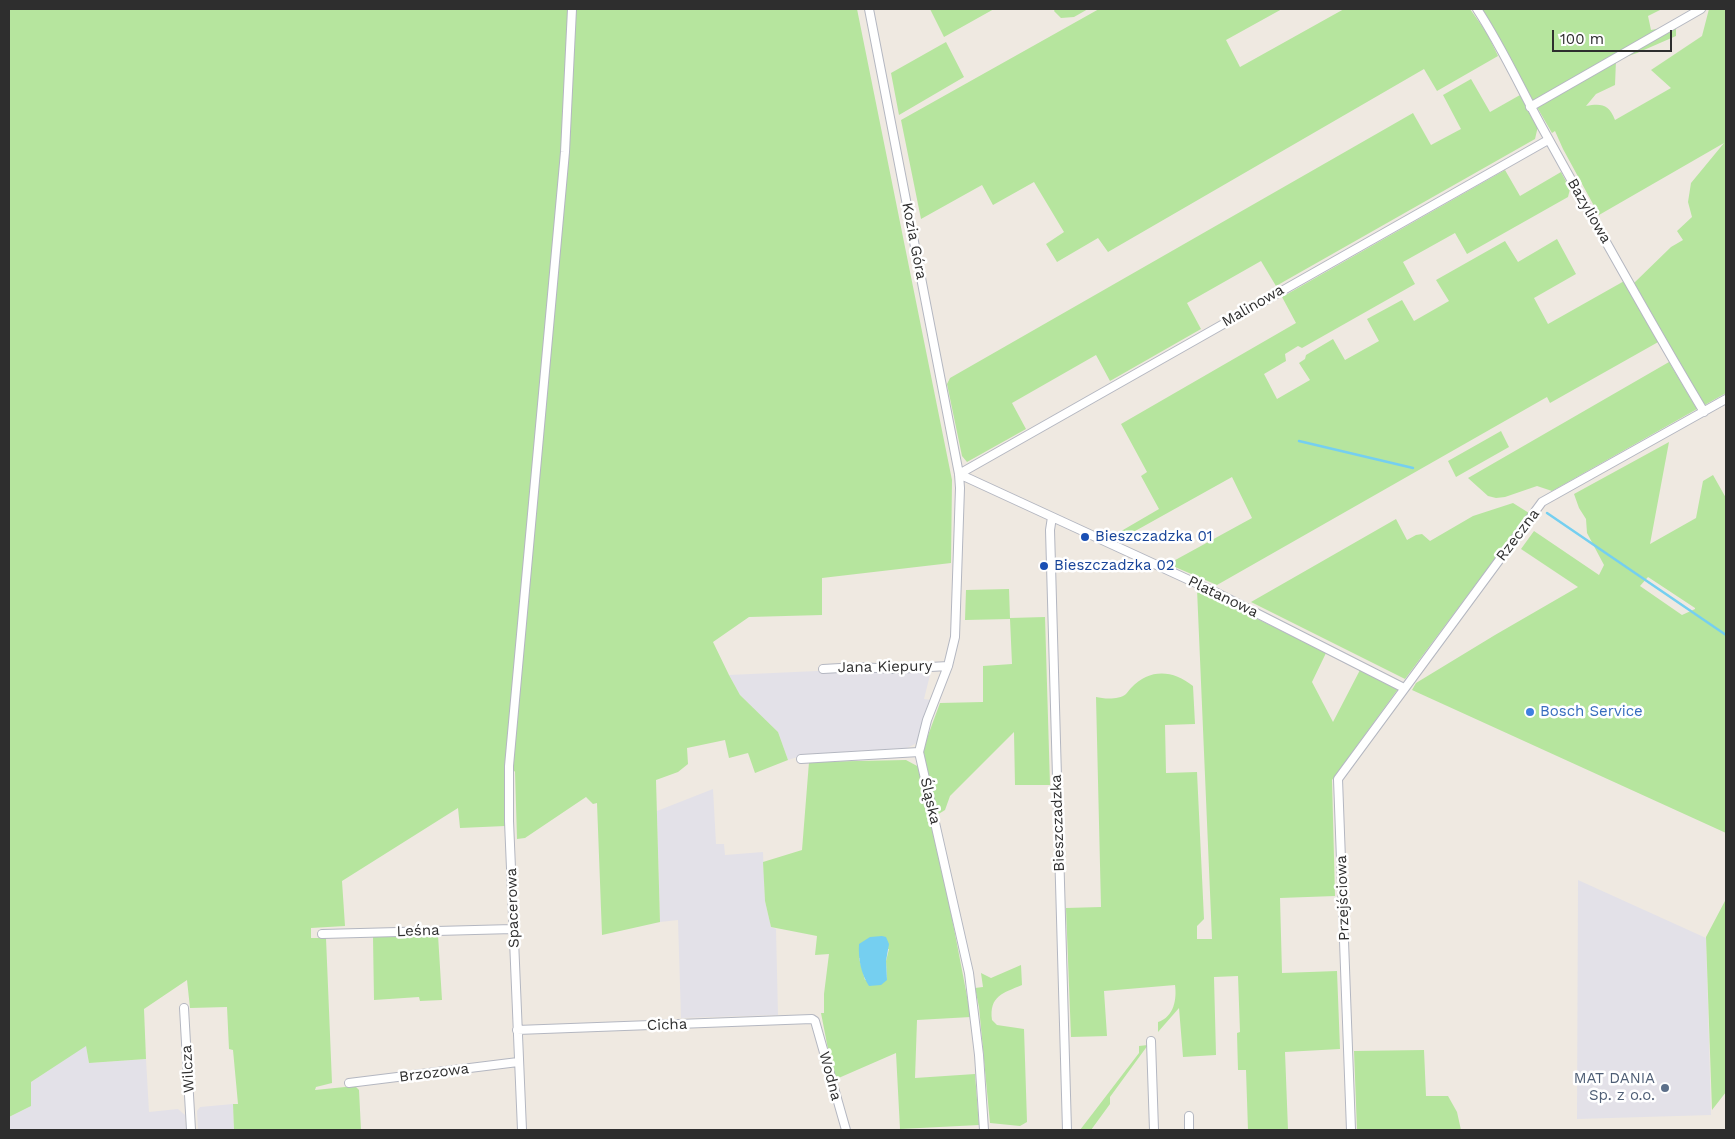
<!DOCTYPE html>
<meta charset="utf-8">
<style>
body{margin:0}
#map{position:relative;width:1735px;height:1139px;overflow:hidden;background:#efe9e1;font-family:"Work Sans",sans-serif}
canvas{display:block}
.frame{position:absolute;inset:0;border:10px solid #2e2e2e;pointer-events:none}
.scale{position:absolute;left:1552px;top:30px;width:120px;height:22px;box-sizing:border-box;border:2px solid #2e2e2e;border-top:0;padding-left:6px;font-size:15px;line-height:18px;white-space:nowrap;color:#2e2e2e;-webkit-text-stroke:4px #fff;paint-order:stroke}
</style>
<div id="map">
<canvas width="1735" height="1139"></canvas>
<div class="frame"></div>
<div class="scale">100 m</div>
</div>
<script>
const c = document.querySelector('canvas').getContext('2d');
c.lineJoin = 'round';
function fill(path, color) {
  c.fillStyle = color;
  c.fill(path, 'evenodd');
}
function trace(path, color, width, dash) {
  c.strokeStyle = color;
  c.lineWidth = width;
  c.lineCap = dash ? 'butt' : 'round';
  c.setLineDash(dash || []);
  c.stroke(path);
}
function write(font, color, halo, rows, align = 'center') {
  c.font = font + ' "Work Sans",sans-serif';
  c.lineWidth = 5;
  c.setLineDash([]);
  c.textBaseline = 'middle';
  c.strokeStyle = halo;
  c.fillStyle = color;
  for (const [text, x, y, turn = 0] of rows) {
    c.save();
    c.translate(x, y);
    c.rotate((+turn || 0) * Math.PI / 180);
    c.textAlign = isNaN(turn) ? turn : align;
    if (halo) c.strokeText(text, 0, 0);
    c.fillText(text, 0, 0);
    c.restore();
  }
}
const industrial = new Path2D(`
 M839,670V673L931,671L924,699L931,700L917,743L907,748L807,754L788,760L778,732L740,695L729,675Z
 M713,789L716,844H724L725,855L763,852L765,901L771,927L776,929L778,1015L681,1018L678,920L660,922L657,811Z
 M1578,880L1706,938L1711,1115L1577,1119Z
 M86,1045L89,1063L146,1059L149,1112L178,1109L185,1115L186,1130H9V1117L31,1106V1082Z
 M233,1104L234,1130H198L197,1111L200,1107Z`);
const green = new Path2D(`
 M9,9H857L952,480L951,563L822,578V615L749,617L713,642L729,675L740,695L778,732L788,760L755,773L748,753L729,758L725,740L687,748L688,764L678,772L656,780L660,922L602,935L597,803L593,804L586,797L525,838L517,839L515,771L504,778L505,826L460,828L458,808L342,881L345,926L311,928V938H326L332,1083L316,1087L315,1090L355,1086L359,1090L361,1130H234L233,1104H238L233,1050L229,1049L227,1007L190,1008L187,980L144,1009L146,1059L89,1063L86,1046L31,1082V1106L9,1117Z
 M930,9H994L944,37Z
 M1055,9H1088L1074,17L1061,18L1054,11Z
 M1099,9H1282L1226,40L1240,67L1344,9H1470L1487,33L1498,56L1437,91L1424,69L1108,252L1098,238L1057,262L1046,244L1064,232L1034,182L993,205L982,185L921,219L901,120Z
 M1480,9H1662L1648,16L1651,30L1676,25V36L1637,53L1616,60L1615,85L1596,94L1586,106C1601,103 1609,104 1615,120L1671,88L1651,70L1702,36L1709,9H1726V393L1703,406L1634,283L1671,247L1683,240L1677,231L1692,217L1688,202L1691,183L1724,143L1599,215L1563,149L1555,131L1552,133Z
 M946,42L964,77L899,115L891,73Z
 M1471,79L1490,112L1520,95L1538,126L1535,139L1276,286L1261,261L1187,303L1201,329L1110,381L1096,355L1012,403L1026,429L967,462L962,456L947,384L950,378L1413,113L1431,145L1461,129L1443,95Z
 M1505,170L1520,196L1561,172L1570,189L1568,197L1467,254L1455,233L1403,262L1415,284L1302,348L1298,346L1285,354L1286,361L1264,374L1277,399L1310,380L1299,363L1305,359L1306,355L1333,339L1345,360L1379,341L1367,319L1402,300L1414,321L1449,301L1436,280L1505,241L1518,262L1557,239L1576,274L1534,298L1548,324L1626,280L1660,341L1550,403L1547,397L1217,585L1168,564L1252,518L1232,477L1119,540L1111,537L1159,509L1141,476L1147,472L1121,424L1296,323L1282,297Z
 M1669,362L1697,409L1552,491L1537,486L1505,497L1496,498L1488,496L1468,478Z
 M1501,431L1509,447L1456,477L1448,461Z
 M1669,442L1650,544L1696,518L1703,481L1713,475L1726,498V833L1412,690L1416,683L1495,635L1578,587L1521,549L1534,531L1599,575L1604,565L1587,533L1586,519L1579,508L1574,494ZM1648,577L1695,608V609L1682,615L1640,586Z
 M1513,503L1529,513L1405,679L1251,602L1396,519L1407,540L1416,535L1422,534L1430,541L1473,516Z
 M1009,589L1010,618L1045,617L1050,785H1015L1014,732L950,796L945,810L937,815L923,749L940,703L983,702V666L1012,664L1010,619L965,620L966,590Z
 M1197,589L1326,653L1312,682L1333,722L1360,670L1398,689L1332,780L1335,896L1280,898L1282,973L1337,971L1340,1049L1285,1052L1288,1130H1248L1246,1070H1238L1237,1033L1240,1032L1238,976L1214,977L1216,1055L1183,1057L1179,1008L1158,1032V1022C1174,1017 1177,999 1175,985L1104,991L1107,1036L1071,1037L1066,908L1101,907L1096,697C1104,699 1119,700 1126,694C1127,693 1130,689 1131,688C1150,668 1173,670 1193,686L1195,724L1165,725L1166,773L1197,772L1204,919L1197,926V939H1212Z
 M906,760L919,767L946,887L971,1017L917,1020L915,1078L975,1074L979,1125L900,1129L896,1053L834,1080L821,1013H824V994L829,954L815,955L817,936L771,927L765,901L763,862L802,850L809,762ZM889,949L886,961L887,980H865L859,958Z
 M1726,899V1092L1712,1110L1706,937Z
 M438,935L442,1000L420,1001L419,997L374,1000L373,937Z
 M1021,965L1022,985C1003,993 989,996 992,1020L997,1025L1024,1029L1027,1122L1020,1126L990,1123L979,1007L975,988L983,987L981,973L991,978Z
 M1148,1045L1110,1097V1104L1091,1130H1080L1139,1053V1046Z
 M1424,1050L1426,1096H1448L1457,1112L1461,1130H1357L1354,1051Z`);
const water = new Path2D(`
 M882,936L886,937L889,944L886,961L887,980L881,985L869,986C861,974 858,958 859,944L870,937Z`);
const stream = new Path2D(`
 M1299,441L1413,468
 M1547,513L1726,635`);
const minor = new Path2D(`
 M869,9L959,474L960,488L955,637L948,666L927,720L919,752L969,973L979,1055L984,1130
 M1477,9C1504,50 1524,96 1548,138C1599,230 1650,322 1704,412
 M1530,107L1701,9
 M959,474L1548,140
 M959,474L1213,591L1404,688
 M1052,517L1050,530L1067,1130
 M823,669L858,667L895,669L948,666
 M801,759L919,752
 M322,934L513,929
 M184,1008L191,1130
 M517,1030L812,1019L815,1021L846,1130
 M1151,1041L1154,1130
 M349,1083L518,1062
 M1189,1116V1130
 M522,1130L509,821V766L565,152L572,9
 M1351,1130L1338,779L1542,502L1726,399`);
const markers = [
 [1085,537,5,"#1a4fb4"],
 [1044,566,5,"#1a4fb4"],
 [1530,712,5,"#3f7fe0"],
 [1665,1088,5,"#5c6f8a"]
];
const streetNames = [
 ["Bazyliowa",1589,211,60],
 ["Kozia Góra",914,241,79],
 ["Malinowa",1253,306,-30],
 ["Rzeczna",1518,535,-53],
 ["Platanowa",1223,597,26],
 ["Jana Kiepury",885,667,-1],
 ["Śląska",930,801,77],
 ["Bieszczadzka",1058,823,-92],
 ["Przejściowa",1343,898,-92],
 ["Spacerowa",513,908,-92],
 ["Leśna",418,931,-2],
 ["Cicha",667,1025,-2],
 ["Wilcza",188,1069,-93],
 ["Brzozowa",434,1073,-7],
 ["Wodna",830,1076,75]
];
const transitNames = [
 ["Bieszczadzka 01",1095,537],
 ["Bieszczadzka 02",1054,566]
];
const shopNames = [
 ["Bosch Service",1540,712]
];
const serviceNames = [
 ["MAT DANIA",1655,1079],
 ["Sp. z o.o.",1655,1096]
];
fill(industrial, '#e3e1e8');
fill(green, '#b6e59e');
fill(water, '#75cff0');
trace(stream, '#75cff0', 2.5);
trace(minor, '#b4b7c1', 10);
trace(minor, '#fff', 8);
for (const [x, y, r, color] of markers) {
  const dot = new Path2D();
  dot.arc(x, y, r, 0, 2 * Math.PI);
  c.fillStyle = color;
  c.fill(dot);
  trace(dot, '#fff', 2);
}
write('15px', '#2e2e2e', '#fff', streetNames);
write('15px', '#164399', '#fff', transitNames, 'left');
write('15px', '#366cbe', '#fff', shopNames, 'left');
write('15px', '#4e5e75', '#fff', serviceNames, 'right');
</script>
